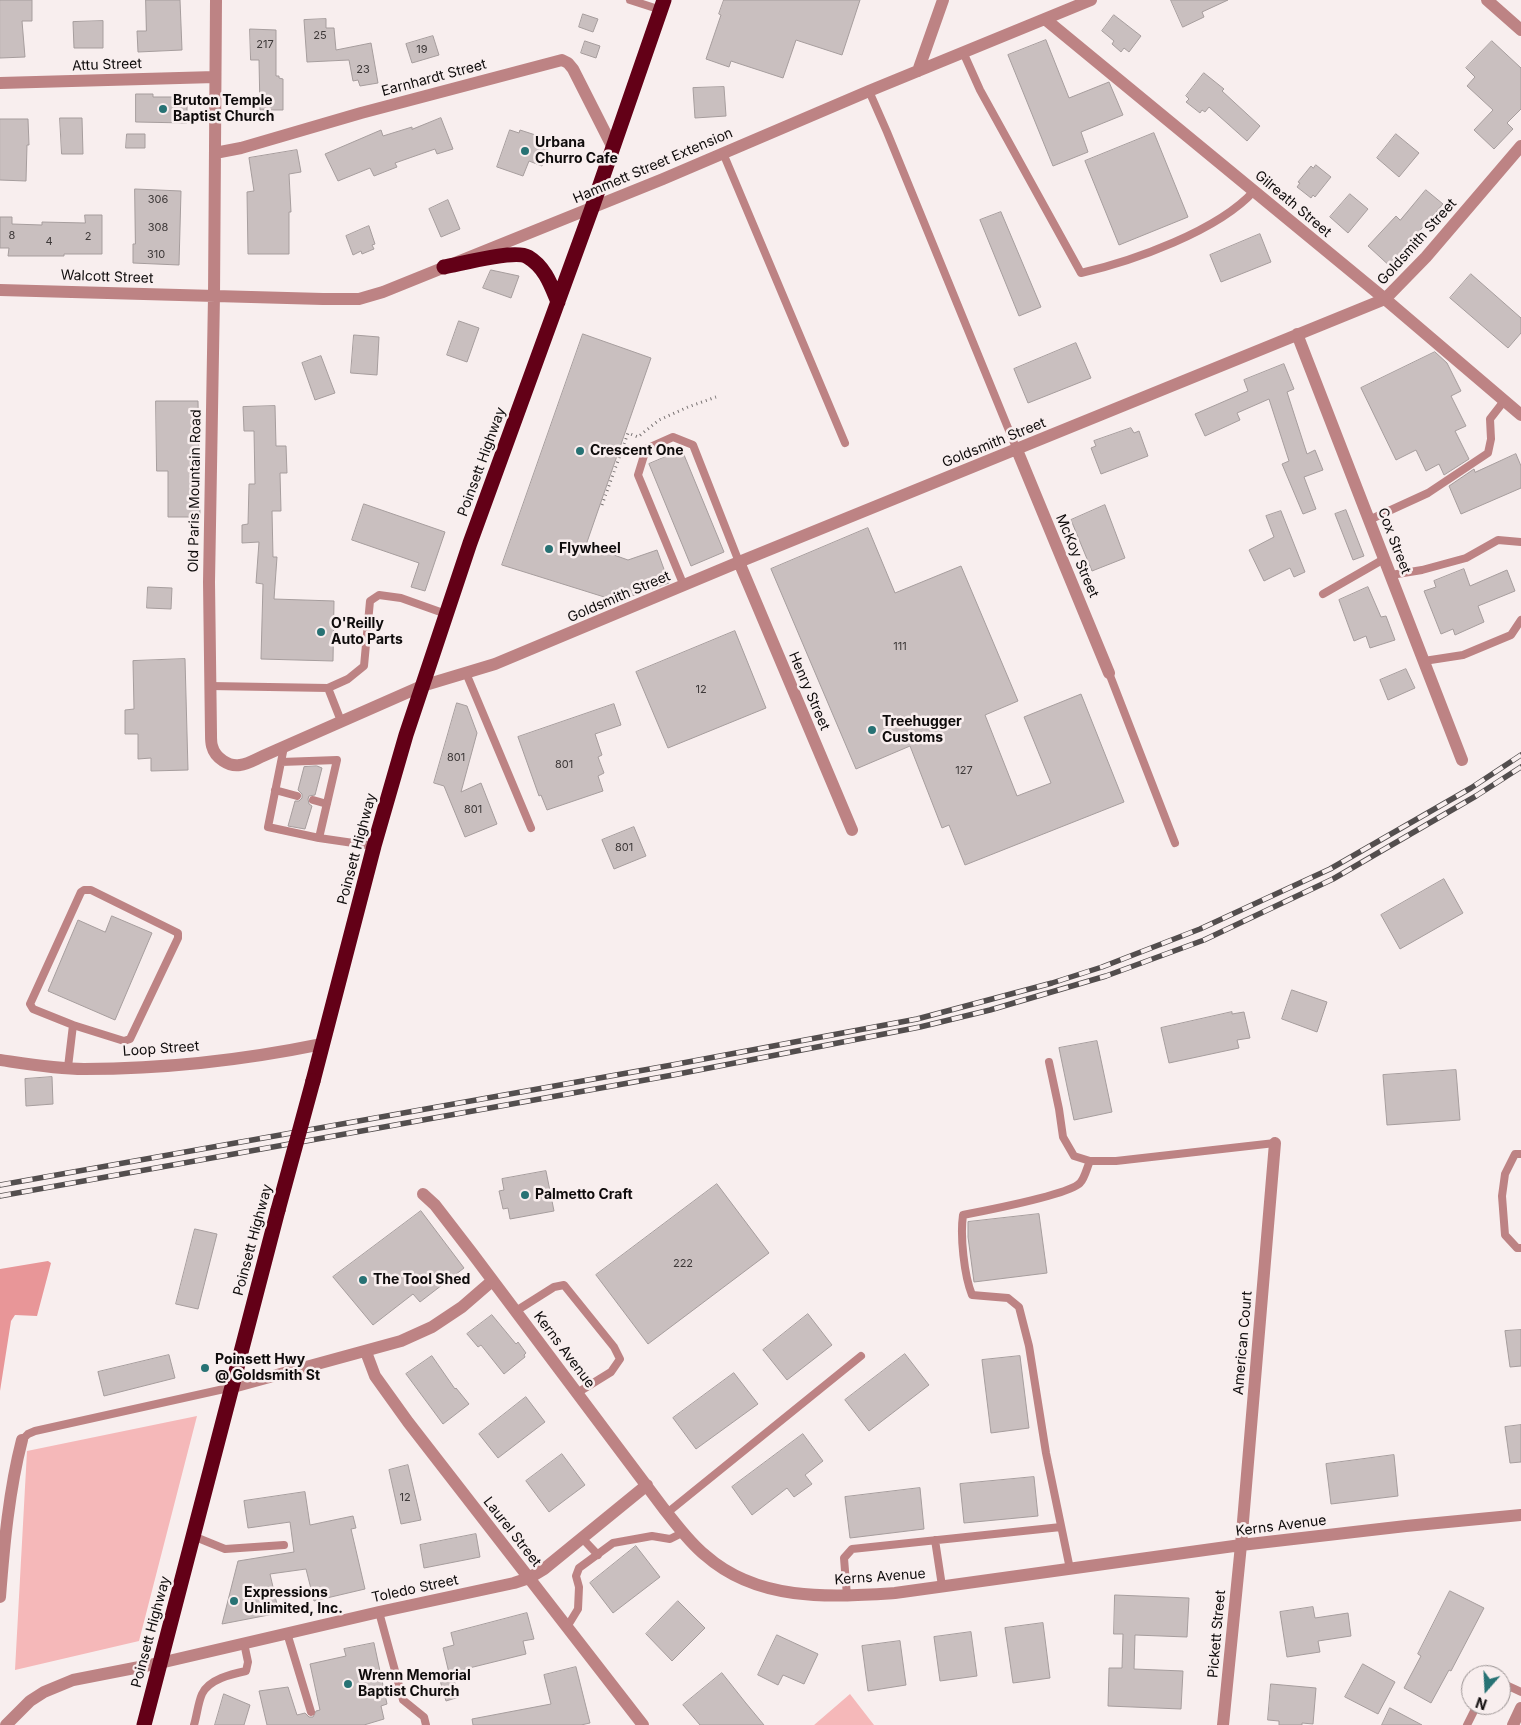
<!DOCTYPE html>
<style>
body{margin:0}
#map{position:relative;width:1521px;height:1725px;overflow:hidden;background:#f8eeee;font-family:Inter,sans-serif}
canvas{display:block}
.north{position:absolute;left:1461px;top:1665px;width:50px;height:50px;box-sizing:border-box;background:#f8eeee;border:1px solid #9a9393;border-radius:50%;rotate:199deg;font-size:14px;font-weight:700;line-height:20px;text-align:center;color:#0e0b0b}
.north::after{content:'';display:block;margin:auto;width:18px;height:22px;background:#277274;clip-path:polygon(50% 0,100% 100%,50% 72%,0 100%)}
</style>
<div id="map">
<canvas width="1521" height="1725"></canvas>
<div class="north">N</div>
</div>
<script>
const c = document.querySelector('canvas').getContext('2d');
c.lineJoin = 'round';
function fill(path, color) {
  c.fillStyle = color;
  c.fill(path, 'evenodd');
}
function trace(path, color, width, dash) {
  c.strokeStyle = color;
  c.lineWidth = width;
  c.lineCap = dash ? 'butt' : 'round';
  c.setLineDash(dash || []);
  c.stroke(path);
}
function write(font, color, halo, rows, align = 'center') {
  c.font = font + ' Inter,sans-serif';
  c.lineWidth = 5;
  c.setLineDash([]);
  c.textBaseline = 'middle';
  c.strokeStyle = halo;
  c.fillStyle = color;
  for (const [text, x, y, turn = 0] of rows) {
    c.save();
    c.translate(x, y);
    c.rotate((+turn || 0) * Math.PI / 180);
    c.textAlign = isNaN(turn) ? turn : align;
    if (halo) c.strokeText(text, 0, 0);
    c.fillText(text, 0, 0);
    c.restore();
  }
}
const green = new Path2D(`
 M197,1416L139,1641L15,1670L27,1451Z
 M850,1694L874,1725H814Z`);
const water = new Path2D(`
 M48,1261L51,1263L37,1316L15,1315L11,1321L0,1391V1269Z`);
const building = new Path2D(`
 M0,0H32V21H22L25,57L0,58Z
 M146,0H180L182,50L138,52L137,31H146Z
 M724,0H860L842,55L796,40L783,78L731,61L729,67L706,59L721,15L719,14Z
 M1171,0H1228L1202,12L1204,17L1183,27Z
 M583,14L598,19L593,32L579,27Z
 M1114,15L1141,36L1129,52L1124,48L1121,52L1112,44L1114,41L1102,31Z
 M326,19V28H334L336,50L371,43L378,83L360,86L358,80L353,81L349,60L307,62L304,20Z
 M103,21V48H74L73,22Z
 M250,29L276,30V76H279V78L283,79V110H260L259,60H251Z
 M433,36L439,55L412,63L406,44Z
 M1046,40L1069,98L1109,82L1123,115L1081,132L1088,152L1053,166L1008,55Z
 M585,41L600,46L596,58L581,53Z
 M1492,41L1521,68V109L1507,123L1513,129L1494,149L1474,130L1493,110L1467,86L1475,77L1466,68Z
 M1204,73L1224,89L1222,91L1260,126L1247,141L1209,107L1205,112L1202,110L1200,113L1186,102L1189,99L1186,96Z
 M724,87L726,116L695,118L693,88Z
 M136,94H153V97H187V123L136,122Z
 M60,118H82L83,154H62Z
 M441,118L453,149L437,154L435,149L395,163L397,167L374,176L370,168L338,181L325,154L381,130L383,136L412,127V129Z
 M0,119H28L29,145H27L26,181L0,180Z
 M510,130L519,133L520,130L551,140L542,166L529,161L523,176L497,167Z
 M1154,133L1188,217L1119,245L1085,161Z
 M127,134H145V148H126Z
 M1396,134L1419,153L1399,177L1377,158Z
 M297,150L301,172L289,174L291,212H289V254H248L247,192L254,191L249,158Z
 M1316,165L1331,177L1315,197L1313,195L1311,198L1297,187L1300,183L1298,182L1311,166L1313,168Z
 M135,189L181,191L179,265L133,263V244H135Z
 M1426,190L1443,204L1416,235L1420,239L1393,269L1368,246L1396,216L1400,220Z
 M1350,194L1368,209L1348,233L1330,217Z
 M448,200L460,229L441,237L429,209Z
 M1001,212L1041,307L1019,316L980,220Z
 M85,215H102V254H64V256H8L9,248H0V217H12V224L42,225V222L85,223Z
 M369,226L375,244L372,245L374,249L362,254L361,251L353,255L346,236Z
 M1260,234L1271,262L1221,282L1210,255Z
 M491,270L519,276L511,298L483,288Z
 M1471,274L1521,318V333L1508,348L1450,298Z
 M459,321L479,328L467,362L447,355Z
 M583,334L651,358L586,545L628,560L657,550L669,583L617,601L502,565Z
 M354,335L379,337L377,375L351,373Z
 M1076,343L1091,378L1028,403L1014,369Z
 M1435,352L1447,363L1461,391L1451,396L1466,426L1455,431L1469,459L1444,475L1439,464L1426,471L1416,450L1396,460L1361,388Z
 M321,356L335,393L315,400L302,363Z
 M1284,364L1294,389L1287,392L1307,454L1315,450L1323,470L1304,477L1316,509L1303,514L1282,464L1289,461L1269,399L1237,413L1240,420L1205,436L1195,414L1248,391L1244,380Z
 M156,401H198L200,517H168V471H157Z
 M275,406L276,446H286L287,473H280L281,511H272L273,557H277L274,599L334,601L333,661L261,659L263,584L256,583L259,542L242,543V525L248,524L249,484H255L254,431H244L243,407Z
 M1131,428L1134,433L1139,431L1148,456L1101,474L1091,448L1096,446L1094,441Z
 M682,450L724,552L691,566L649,464Z
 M1516,454L1521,466V488L1461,514L1449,486L1474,469L1475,472Z
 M364,504L445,532L425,591L411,587L419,563L352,540Z
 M1105,505L1125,558L1092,571L1071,520Z
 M1346,510L1364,556L1353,560L1335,514Z
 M1281,511L1305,572L1294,577L1290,568L1264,581L1249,550L1274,537L1266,516Z
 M868,528L895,593L961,566L1018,701L985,715L1017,796L1051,783L1024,717L1081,694L1124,802L965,865L949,825L942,828L910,746L856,769L771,569Z
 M1464,569L1470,586L1507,570L1515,591L1478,606L1484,622L1455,635L1453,629L1441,634L1424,591L1436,587L1434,581Z
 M148,587L172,588L171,609L147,608Z
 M1368,587L1381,617L1386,616L1395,640L1370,648L1366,636L1354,641L1339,600Z
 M735,631L766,708L668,748L636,672Z
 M185,659L188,770L151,771V758L138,759V734H125V710L134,709L133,661Z
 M1406,669L1415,688L1388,700L1380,680Z
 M457,703L467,706L477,733L461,792L481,783L497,824L465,837L444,786L434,783Z
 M614,704L621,725L595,734L602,755L598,757L604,773L598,776L603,791L547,810L541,795L539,796L518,737Z
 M317,766L322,768L315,795L309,796L308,799L309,804L312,806L305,829L288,826L295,801H299L302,798V794L298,790L304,767Z
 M634,827L646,856L614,869L602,840Z
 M1444,879L1463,913L1400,949L1381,915Z
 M112,916L152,933L115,1020L48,991L78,920L105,932Z
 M1292,990L1327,1002L1317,1032L1282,1019Z
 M1232,1012V1014L1244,1012L1250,1038L1237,1040L1239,1048L1169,1063L1161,1028Z
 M1097,1041L1112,1112L1074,1120L1059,1048Z
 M1456,1070L1460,1120L1387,1125L1383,1075Z
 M52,1077L53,1104L26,1106L25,1079Z
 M546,1171L554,1211L510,1219L508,1208L503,1209L499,1191L504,1190L502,1179Z
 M717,1184L769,1253L648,1344L596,1275Z
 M421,1211L464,1268L420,1302L413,1294L373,1325L333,1277Z
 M1039,1214L1047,1273L974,1282L968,1237V1222Z
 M195,1229L217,1234L198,1309L176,1304Z
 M808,1314L832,1345L787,1380L763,1350Z
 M492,1315L516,1344L518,1342L526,1353L524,1355L525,1357L504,1374L481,1345L478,1347L467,1334Z
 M1521,1330V1366L1510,1367L1505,1331Z
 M905,1354L929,1385L869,1431L845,1400Z
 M169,1355L175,1378L104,1396L98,1372Z
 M432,1356L455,1389L456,1388L469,1404L443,1424L406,1374Z
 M1020,1356L1029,1428L991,1433L982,1360Z
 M734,1373L758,1404L696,1449L673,1418Z
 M526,1397L545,1422L498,1458L479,1434Z
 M1521,1425V1462L1510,1463L1505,1427Z
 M803,1434L823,1461L805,1475L812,1484L794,1497L787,1488L752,1515L732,1487Z
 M562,1454L585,1485L549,1512L526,1481Z
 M1394,1455L1398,1496L1331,1504L1326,1464Z
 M408,1465L421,1520L401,1524L389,1470Z
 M1034,1477L1038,1516L964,1523L960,1484Z
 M920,1488L924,1529L850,1538L845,1497Z
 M305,1492L310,1525L353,1516L356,1528L351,1529L365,1589L314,1601L306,1569L270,1574L279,1613L222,1624L238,1561L294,1552L290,1522L248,1528L244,1501Z
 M476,1534L480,1557L424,1568L420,1545Z
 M636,1546L660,1577L613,1613L590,1583Z
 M1450,1591L1484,1608L1451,1671L1449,1670L1431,1703L1404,1688L1421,1656L1418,1654Z
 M1115,1595L1189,1598L1187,1637L1135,1635L1134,1669L1183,1671L1181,1709L1108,1706L1109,1668H1122L1123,1634H1114Z
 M678,1601L705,1628L672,1661L646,1634Z
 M1313,1607L1315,1618L1348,1613L1351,1636L1318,1641L1320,1652L1287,1657L1280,1612Z
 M527,1613L534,1639L523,1641L526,1654L449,1673L443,1648L454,1645L451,1633Z
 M1043,1623L1050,1678L1013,1683L1005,1628Z
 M971,1632L977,1676L940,1681L934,1637Z
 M777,1635L818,1654L804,1684L783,1675L778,1685L758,1675Z
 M900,1641L906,1685L868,1691L862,1646Z
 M374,1643L387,1704L381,1706L384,1719L364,1725H267L259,1691L288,1687L297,1715L305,1713L309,1717H313L316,1711L320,1710L310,1664L346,1656L344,1649Z
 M1363,1664L1395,1682L1378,1714L1345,1697Z
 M576,1667L590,1723L581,1725H473L472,1719L551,1704L544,1675Z
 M452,1673L459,1697L446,1701L439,1677Z
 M722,1673L745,1702L764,1725H700L683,1705Z
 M1271,1684L1316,1688L1313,1724L1302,1723V1725H1279V1721L1268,1720Z
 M224,1694L250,1705L244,1725H215Z
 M1390,1708L1422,1725H1382Z`);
const path = new Path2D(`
 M602,505L628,433L638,437L659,420L688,407L716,397`);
const lane = new Path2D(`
 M630,0L661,10
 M963,52L980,90L1081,273C1133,261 1218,231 1254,191
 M869,91L887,132L1017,450
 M723,153L845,443
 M1369,520L1428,493L1488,453L1491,439L1490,419L1504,401
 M1391,575L1422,570L1466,558L1498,540L1521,542
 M684,586L638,475L646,449L673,437L693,445L739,562
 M1323,594L1384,559
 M1424,661L1463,655L1511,635L1521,620
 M466,673L531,828
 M1109,673L1175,843
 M210,686L328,688L348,679L364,666L370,601L379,595L401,598L446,614
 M328,688L341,721
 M284,747L268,827L319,838L374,846
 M281,762L337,760L319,838
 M275,790L297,796
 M313,800L327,804
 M1049,1062L1059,1109L1063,1137L1074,1156L1090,1161C1087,1167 1085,1178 1080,1183C1069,1195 983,1211 963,1215C960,1236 964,1275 972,1295L1008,1298L1019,1307L1029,1346L1046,1453L1070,1569
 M68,1067L73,1025L33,1009L30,1004L81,892L84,890H91L178,933V938L130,1039L124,1041L73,1025
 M1521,1154H1515L1505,1174L1502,1196L1505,1235L1517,1248H1521
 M1090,1161H1116L1275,1143
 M516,1311L554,1287L564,1285L614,1347L620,1359L611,1372L577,1393
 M22,1440L28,1434L35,1431L233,1387
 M667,1513L861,1356
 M193,1536L225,1549L284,1545
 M582,1538L598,1555
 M935,1540L942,1586
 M847,1596L844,1558L852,1549L1061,1527
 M379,1612L403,1700L424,1717L426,1725
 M567,1627L578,1609L579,1587L576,1576L579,1568L613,1543L652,1536L670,1539L684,1532
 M287,1633L311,1712
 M1501,1686L1504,1684L1521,1692
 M194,1725C197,1715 198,1703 202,1694C209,1679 232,1674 246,1671L248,1662L244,1643
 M1467,1725L1477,1705`);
const street = new Path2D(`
 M216,0L214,296L209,582L211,734C211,738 211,743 212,746C215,758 229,767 240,765C248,764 256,759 263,756L422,686L495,664L739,562L1385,299L1426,257L1521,146
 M1487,0L1521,30
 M1045,19L1385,299L1521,415
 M918,71L943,0
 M0,83L215,77
 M215,153L241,148L361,113L562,60L568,63L573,69L613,148
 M0,290L323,299H359L383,292L663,179L869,91L1091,0
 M1297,334L1462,760
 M1017,450L1109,673
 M739,562L852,830
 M0,1060C27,1064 56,1069 84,1069C163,1069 244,1060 322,1044
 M423,1194L435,1205L472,1253L664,1509C677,1525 689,1542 705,1555C758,1602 829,1597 895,1593L1241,1545L1406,1526L1521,1515
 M366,1352L375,1376L408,1422L643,1725
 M233,1387L401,1341L432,1327L462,1307L492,1281
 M0,1597C4,1545 9,1490 22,1440
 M6,1725L30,1701L44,1692L73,1680L160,1663L379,1612L514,1583L529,1578L544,1569L647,1485
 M1223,1725L1241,1545L1275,1143
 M1513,1725L1521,1708`);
const highway = new Path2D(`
 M444,267C461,264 515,249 528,257C545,267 551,285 558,302
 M313,1081L374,846L406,735L470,543L592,208L664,0
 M144,1725L278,1210`);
const rail = new Path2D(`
 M0,1185L672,1065L917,1019L1052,983L1102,967L1200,929L1330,869L1471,788L1521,755
 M0,1196L673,1075L920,1027L990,1010L1106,976L1204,940L1333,879L1476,796L1521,767`);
const highwayBridge = new Path2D(`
 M278,1210L313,1081`);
const markers = [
 [163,109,5,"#277274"],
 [525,151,5,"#277274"],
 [580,451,5,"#277274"],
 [549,549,5,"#277274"],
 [321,632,5,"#277274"],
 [872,730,5,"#277274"],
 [525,1195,5,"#277274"],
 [363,1280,5,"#277274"],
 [205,1368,5,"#277274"],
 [234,1601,5,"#277274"],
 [348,1684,5,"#277274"]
];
const numberNames = [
 ["25",320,36],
 ["217",265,45],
 ["19",422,50],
 ["23",363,70],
 ["306",158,200],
 ["308",158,228],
 ["8",12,236],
 ["2",88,237],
 ["4",49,242],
 ["310",156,255],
 ["111",900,647],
 ["12",701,690],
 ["801",456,758],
 ["801",564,765],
 ["127",964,771],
 ["801",473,810],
 ["801",624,848],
 ["222",683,1264],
 ["12",405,1498]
];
const streetNames = [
 ["Attu Street",107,65,-2],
 ["Earnhardt Street",434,78,-15],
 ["Hammett Street Extension",653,166,-23],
 ["Gilreath Street",1293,204,40],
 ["Goldsmith Street",1417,242,-48],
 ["Walcott Street",107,277,2],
 ["Goldsmith Street",994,443,-22],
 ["Poinsett Highway",482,462,-70],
 ["Old Paris Mountain Road",195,491,-89],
 ["Cox Street",1394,541,69],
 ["McKoy Street",1077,556,67],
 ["Goldsmith Street",619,597,-23],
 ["Henry Street",809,691,67],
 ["Poinsett Highway",357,849,-75],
 ["Loop Street",161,1049,-4],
 ["Poinsett Highway",253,1240,-75],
 ["American Court",1243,1343,-85],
 ["Kerns Avenue",564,1350,53],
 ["Kerns Avenue",1281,1526,-7],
 ["Laurel Street",512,1532,52],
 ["Kerns Avenue",880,1577,-4],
 ["Toledo Street",415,1589,-12],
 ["Poinsett Highway",151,1632,-75],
 ["Pickett Street",1217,1634,-85]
];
const poiNames = [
 ["Bruton Temple",173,101],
 ["Baptist Church",173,117],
 ["Urbana",535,143],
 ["Churro Cafe",535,159],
 ["Crescent One",590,451],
 ["Flywheel",559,549],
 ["O'Reilly",331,624],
 ["Auto Parts",331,640],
 ["Treehugger",882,722],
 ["Customs",882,738],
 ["Palmetto Craft",535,1195],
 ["The Tool Shed",373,1280],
 ["Poinsett Hwy",215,1360],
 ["@ Goldsmith St",215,1376],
 ["Expressions",244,1593],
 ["Unlimited, Inc.",244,1609],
 ["Wrenn Memorial",358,1676],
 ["Baptist Church",358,1692]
];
fill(green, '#f5b8b9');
fill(water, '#e89698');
fill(building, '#c9bfbf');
trace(building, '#a69d9d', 1);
trace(path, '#777171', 3, [1, 4]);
trace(lane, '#bd8384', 8);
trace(street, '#bd8384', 12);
trace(highway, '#630017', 15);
trace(rail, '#534e4e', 5.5);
trace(rail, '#f8eeee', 4, [11]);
trace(highwayBridge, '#630017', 15);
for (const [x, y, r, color] of markers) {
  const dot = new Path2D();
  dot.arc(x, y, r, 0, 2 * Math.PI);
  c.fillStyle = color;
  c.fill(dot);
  trace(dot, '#f8eeee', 2);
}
write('11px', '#3d3838', null, numberNames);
write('14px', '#0e0b0b', '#f8eeee', streetNames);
write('bold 14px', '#0e0b0b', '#f8eeee', poiNames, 'left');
</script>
